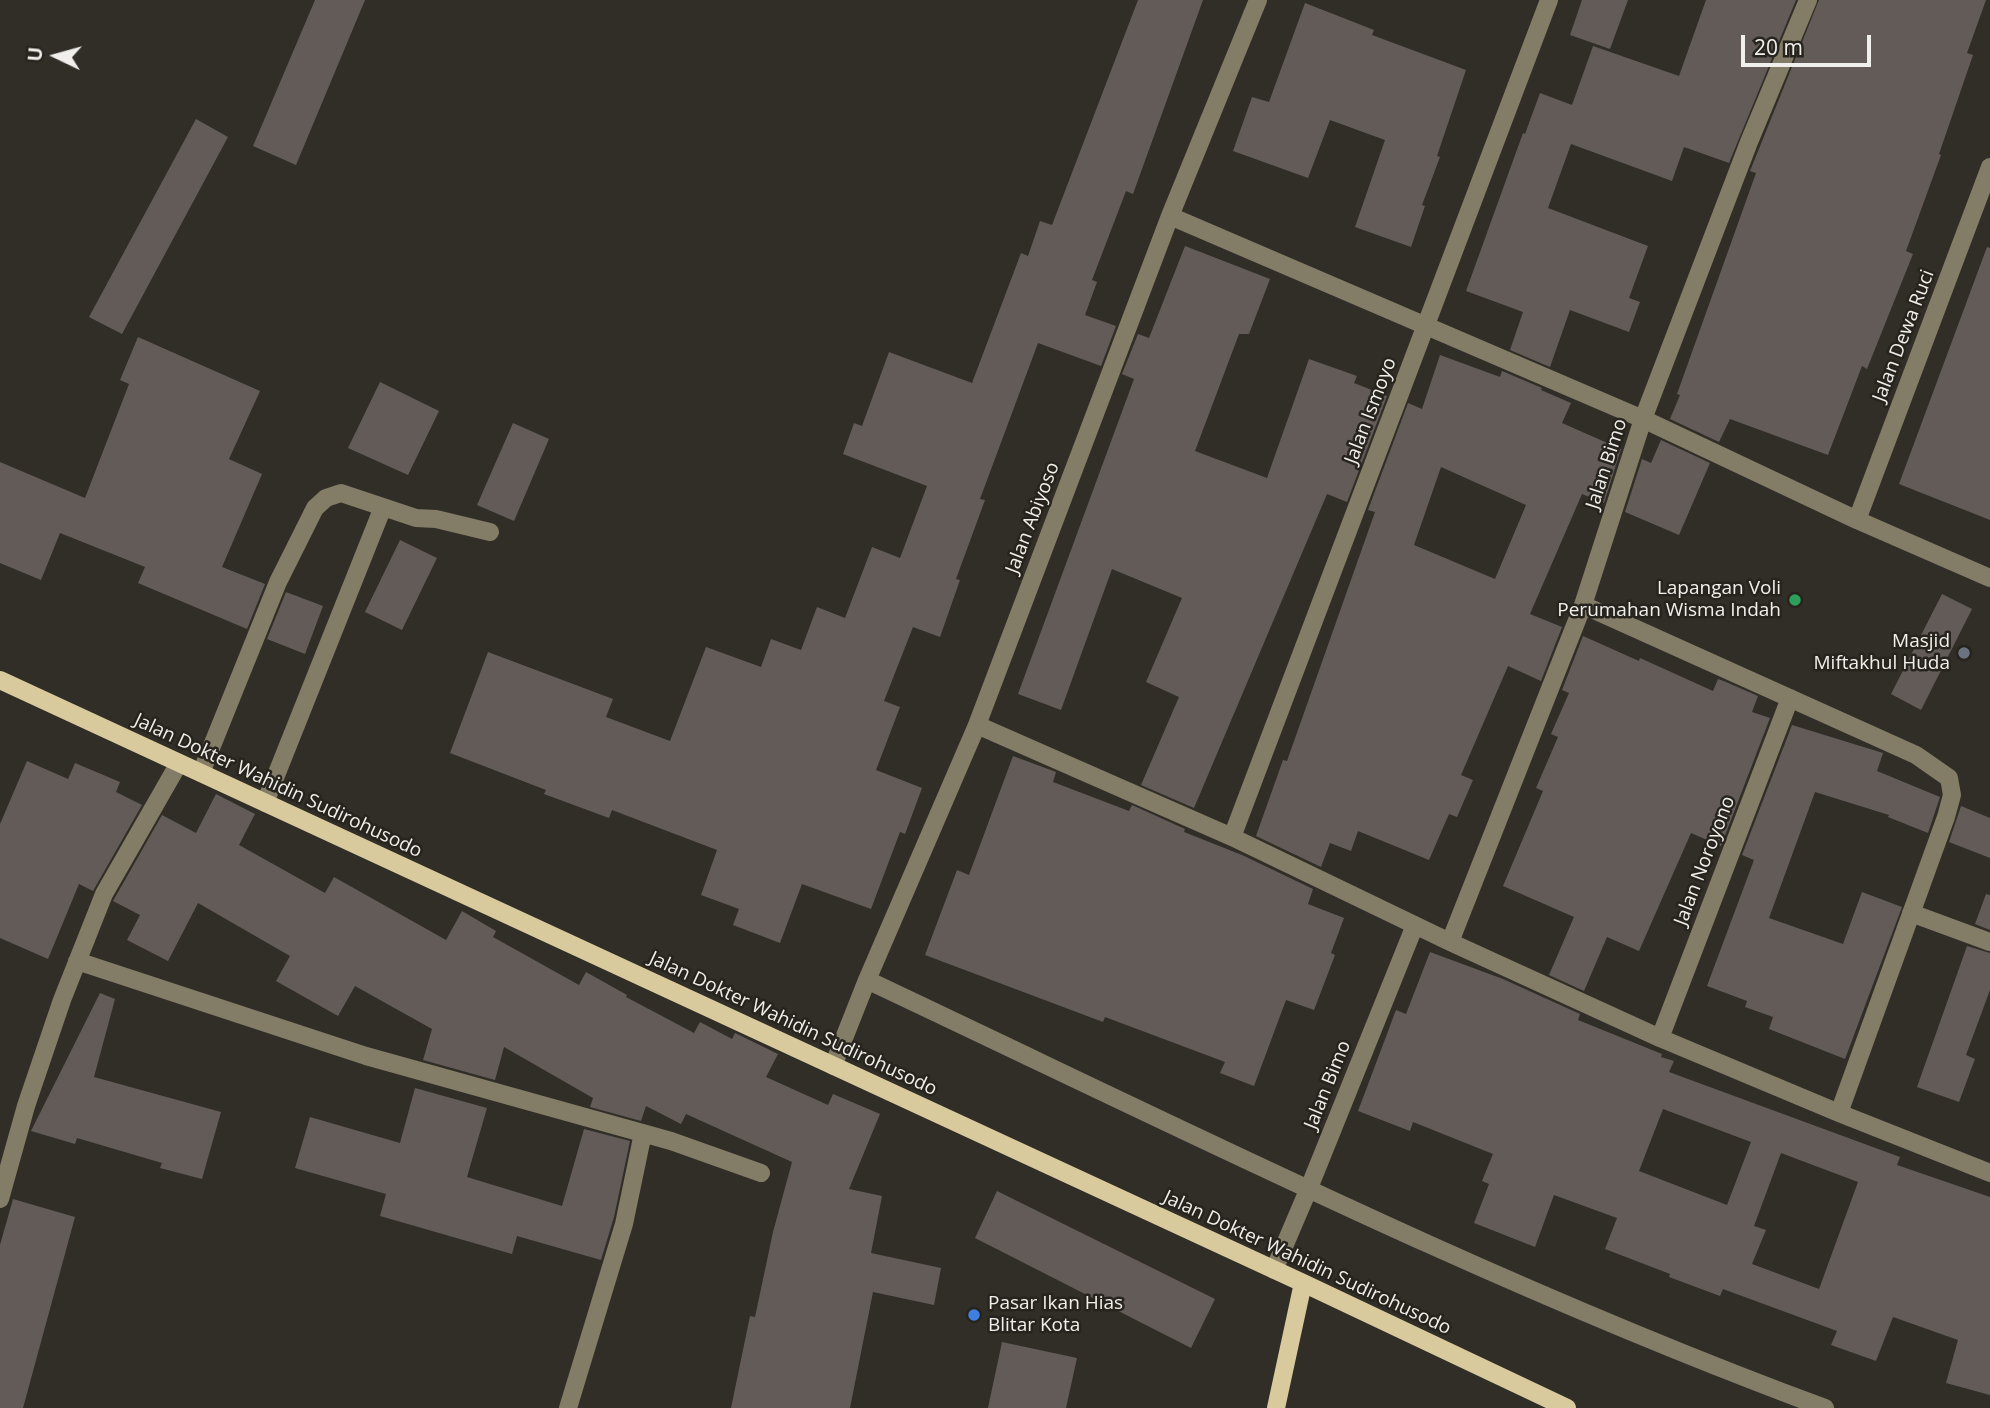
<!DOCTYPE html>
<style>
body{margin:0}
#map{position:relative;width:1990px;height:1408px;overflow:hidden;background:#312e28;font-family:"Open Sans",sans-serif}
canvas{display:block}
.north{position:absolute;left:21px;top:21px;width:70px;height:70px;-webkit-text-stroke:5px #27241e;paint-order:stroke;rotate:275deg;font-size:19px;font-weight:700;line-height:28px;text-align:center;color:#f1efeb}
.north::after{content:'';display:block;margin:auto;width:24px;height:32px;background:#f1efeb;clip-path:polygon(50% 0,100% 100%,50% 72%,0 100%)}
.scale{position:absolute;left:1741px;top:35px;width:130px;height:32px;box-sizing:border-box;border:4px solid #f1efeb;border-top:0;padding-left:9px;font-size:21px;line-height:24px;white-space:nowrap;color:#f1efeb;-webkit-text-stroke:5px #27241e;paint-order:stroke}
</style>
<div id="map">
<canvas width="1990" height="1408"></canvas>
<div class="north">U</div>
<div class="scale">20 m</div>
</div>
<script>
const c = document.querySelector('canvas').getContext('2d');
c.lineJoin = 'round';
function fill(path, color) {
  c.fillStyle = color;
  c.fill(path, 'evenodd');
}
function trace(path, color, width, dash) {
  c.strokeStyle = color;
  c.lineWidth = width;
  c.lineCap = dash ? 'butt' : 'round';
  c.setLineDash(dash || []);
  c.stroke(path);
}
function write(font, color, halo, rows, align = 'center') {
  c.font = font + ' "Open Sans",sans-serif';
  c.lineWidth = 5;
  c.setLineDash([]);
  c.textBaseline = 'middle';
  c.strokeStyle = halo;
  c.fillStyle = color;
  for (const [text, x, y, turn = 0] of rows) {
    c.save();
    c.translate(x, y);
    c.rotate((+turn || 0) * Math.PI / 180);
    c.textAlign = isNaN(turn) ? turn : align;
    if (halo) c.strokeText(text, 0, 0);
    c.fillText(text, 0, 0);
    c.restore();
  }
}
const building = new Path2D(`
 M315,0H365L296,165L253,146Z
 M1138,0H1203L1133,194L1126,191L1092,280L1097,282L1085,315L1116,326L1101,366L1038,343L980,499L985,500L956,579L960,580L940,637L913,627L884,701L900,707L876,770L922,788L905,834L900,832L871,909L802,884L780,943L733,925L739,909L701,895L717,850L612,810L609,818L544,794L546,790L450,753L488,652L613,699L606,717L670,741L706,647L761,667L771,639L801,650L817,607L845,618L872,547L900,558L927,486L843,454L854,423L862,426L889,352L972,383L1021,253L1028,256L1040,221L1052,225Z
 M1582,0H1628L1610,49L1570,35Z
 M1706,0H1796L1729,163L1684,147L1672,181L1571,144L1548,208L1648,246L1629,298L1640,302L1629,332L1570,310L1550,367L1510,350L1523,312L1466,291L1523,133L1525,134L1540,93L1572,105L1593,46L1679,76Z
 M1819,0H1986L1967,53L1973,55L1939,154L1941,155L1906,251L1913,254L1867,369L1862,366L1828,455L1730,419L1719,442L1670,419L1680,395L1677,394L1756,173L1750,171Z
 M1305,3L1374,30L1372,35L1466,70L1437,156L1440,157L1422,205L1425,206L1411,247L1355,227L1385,140L1330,120L1308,178L1233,151L1252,97L1269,102Z
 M196,119L228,137L122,334L89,317Z
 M1185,246L1270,279L1249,334H1239L1195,451L1267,478L1309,359L1357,376L1354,383L1387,396L1347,502L1327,494L1194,808L1141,785L1179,697L1146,682L1182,598L1112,569L1061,710L1018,694L1134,379L1122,374L1138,334L1149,338Z
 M1987,247L1990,248V520L1899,484Z
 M138,337L260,391L229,459L262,474L222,567L265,584L247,629L138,583L145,567L60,533L41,580L0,563V462L85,498L129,384L120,380Z
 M1440,355L1500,377L1502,371L1542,388L1541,390L1571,403L1562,423L1621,449L1604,503L1582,494L1530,614L1562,627L1541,681L1508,666L1461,775L1473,780L1457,817L1449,814L1429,860L1358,831L1351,851L1330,843L1321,867L1256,836L1283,760L1287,761L1375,512L1368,510L1408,403L1422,409ZM1441,467L1526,505L1495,579L1414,545Z
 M380,382L439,411L408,475L348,448Z
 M513,423L549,439L514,521L477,505Z
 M1661,440L1710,463L1679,535L1625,512L1642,459L1651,463Z
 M400,540L437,558L402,630L365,612Z
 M286,592L323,606L305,654L267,639Z
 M1942,594L1972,609L1921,710L1891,694Z
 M1583,636L1639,661L1640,658L1713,691L1718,679L1726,682L1758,696L1752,712L1770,718L1721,846L1691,833L1639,951L1607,937L1584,991L1549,975L1574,917L1503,886L1543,791L1536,788L1558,737L1551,734L1569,693L1562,690Z
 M1792,725L1883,753L1877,771L1940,797L1928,833L1888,817L1889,815L1815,792L1769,918L1843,944L1862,892L1902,907L1845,1059L1769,1029L1773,1017L1745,1007L1747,1001L1707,986L1754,860L1742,855Z
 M1013,756L1056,772L1053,782L1129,811L1132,805L1185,829L1184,832L1242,855L1313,889L1308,904L1344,918L1331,953L1335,955L1314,1010L1286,1000L1254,1086L1220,1073L1225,1062L1105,1017L1103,1022L925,955L957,870L969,875Z
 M27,761L68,779L75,763L120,782L116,792L142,805L93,891L79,884L48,959L0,938V824Z
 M216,794L255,814L239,845L325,893L334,877L446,940L462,911L496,931L493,937L579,985L586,972L627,995L626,997L694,1033L700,1022L732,1039L735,1033L778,1054L766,1077L828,1105L833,1094L880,1114L849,1189L882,1196L871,1253L941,1268L934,1305L873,1292L850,1408H731L750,1316L755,1317L773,1232L792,1162L686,1114L681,1124L646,1106L641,1121L590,1107L593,1098L504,1047L495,1080L423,1060L432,1029L355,986L338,1016L276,981L290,956L198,903L168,961L127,940L140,915L113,901L162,815L196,833Z
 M1961,806L1990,818V858L1949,842Z
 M1986,894L1990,895V930L1975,924Z
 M1967,946L1990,953V990L1966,1055L1975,1059L1959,1102L1917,1087Z
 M1430,952L1503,979L1580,1014L1578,1020L1662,1054L1661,1057L1674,1061L1669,1072L1900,1157L1897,1165L1990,1197V1395L1946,1383L1958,1340L1893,1317L1876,1361L1831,1345L1837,1331L1723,1289L1720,1296L1669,1277L1670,1274L1605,1249L1617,1218L1554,1195L1535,1247L1474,1223L1489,1184L1482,1181L1493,1154L1413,1122L1410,1131L1358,1111L1396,1010L1406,1014ZM1663,1109L1751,1142L1727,1205L1639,1171ZM1781,1153L1858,1182L1819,1289L1752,1264L1766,1230L1754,1226Z
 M100,993L115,999L94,1077L221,1112L202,1179L160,1168L162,1163L77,1138L75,1144L31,1131Z
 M415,1088L487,1108L467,1177L562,1206L584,1129L630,1141L614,1217L601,1260L517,1236L512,1254L380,1216L386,1194L295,1168L310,1117L400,1143Z
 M997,1191L1215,1299L1191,1348L975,1238Z
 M13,1199L75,1217L23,1408H0V1245Z
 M1002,1342L1077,1358L1066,1408H988Z`);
const minor = new Path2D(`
 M1170,216L1643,419L1857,520L1990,578
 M1857,520L1990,167
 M1583,605L1916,755L1949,778L1952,795L1946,817L1839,1113
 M977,725L1232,837L1450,942L1660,1038L1839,1113L1990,1173
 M201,773L278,582L315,508L326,498L341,493L416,518L436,519L490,532
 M265,803L383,507
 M1232,837L1549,0
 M1911,913L1990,942
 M1450,942L1583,605L1643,419L1749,142L1808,0
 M77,961L366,1056L671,1141L761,1173
 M867,980C1183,1129 1497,1287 1825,1408
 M1660,1038L1790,698
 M833,1066L867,980L977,725L1170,216L1258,0
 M0,1199L26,1106L62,1000L104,894L179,763
 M1274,1270L1309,1188L1415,925
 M568,1408L624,1224L643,1133`);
const major = new Path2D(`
 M0,680L1303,1283L1567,1408
 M1276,1408L1303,1283`);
const markers = [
 [1795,600,7,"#2e9e5b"],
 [1964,653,7,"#6b7280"],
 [974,1315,7,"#3f7fe0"]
];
const streetNames = [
 ["Jalan Dewa Ruci",1904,336,-69],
 ["Jalan Ismoyo",1371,411,-69],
 ["Jalan Bimo",1607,464,-72],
 ["Jalan Abiyoso",1033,518,-69],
 ["Jalan Dokter Wahidin Sudirohusodo",278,786,25],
 ["Jalan Noroyono",1705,861,-69],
 ["Jalan Dokter Wahidin Sudirohusodo",793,1024,25],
 ["Jalan Bimo",1328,1085,-68],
 ["Jalan Dokter Wahidin Sudirohusodo",1307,1263,25]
];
const poiNames = [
 ["Lapangan Voli",1781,589],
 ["Perumahan Wisma Indah",1781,611],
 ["Masjid",1950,642],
 ["Miftakhul Huda",1950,664],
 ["Pasar Ikan Hias",988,1304,"left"],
 ["Blitar Kota",988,1326,"left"]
];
fill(building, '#635b58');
trace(minor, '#837c66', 18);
trace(major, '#d9ca9d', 18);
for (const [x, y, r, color] of markers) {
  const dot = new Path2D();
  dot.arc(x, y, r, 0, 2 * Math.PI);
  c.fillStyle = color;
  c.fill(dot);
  trace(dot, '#27241e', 2.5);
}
write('19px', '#f1efeb', '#27241e', streetNames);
write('19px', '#f1efeb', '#27241e', poiNames, 'right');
</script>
